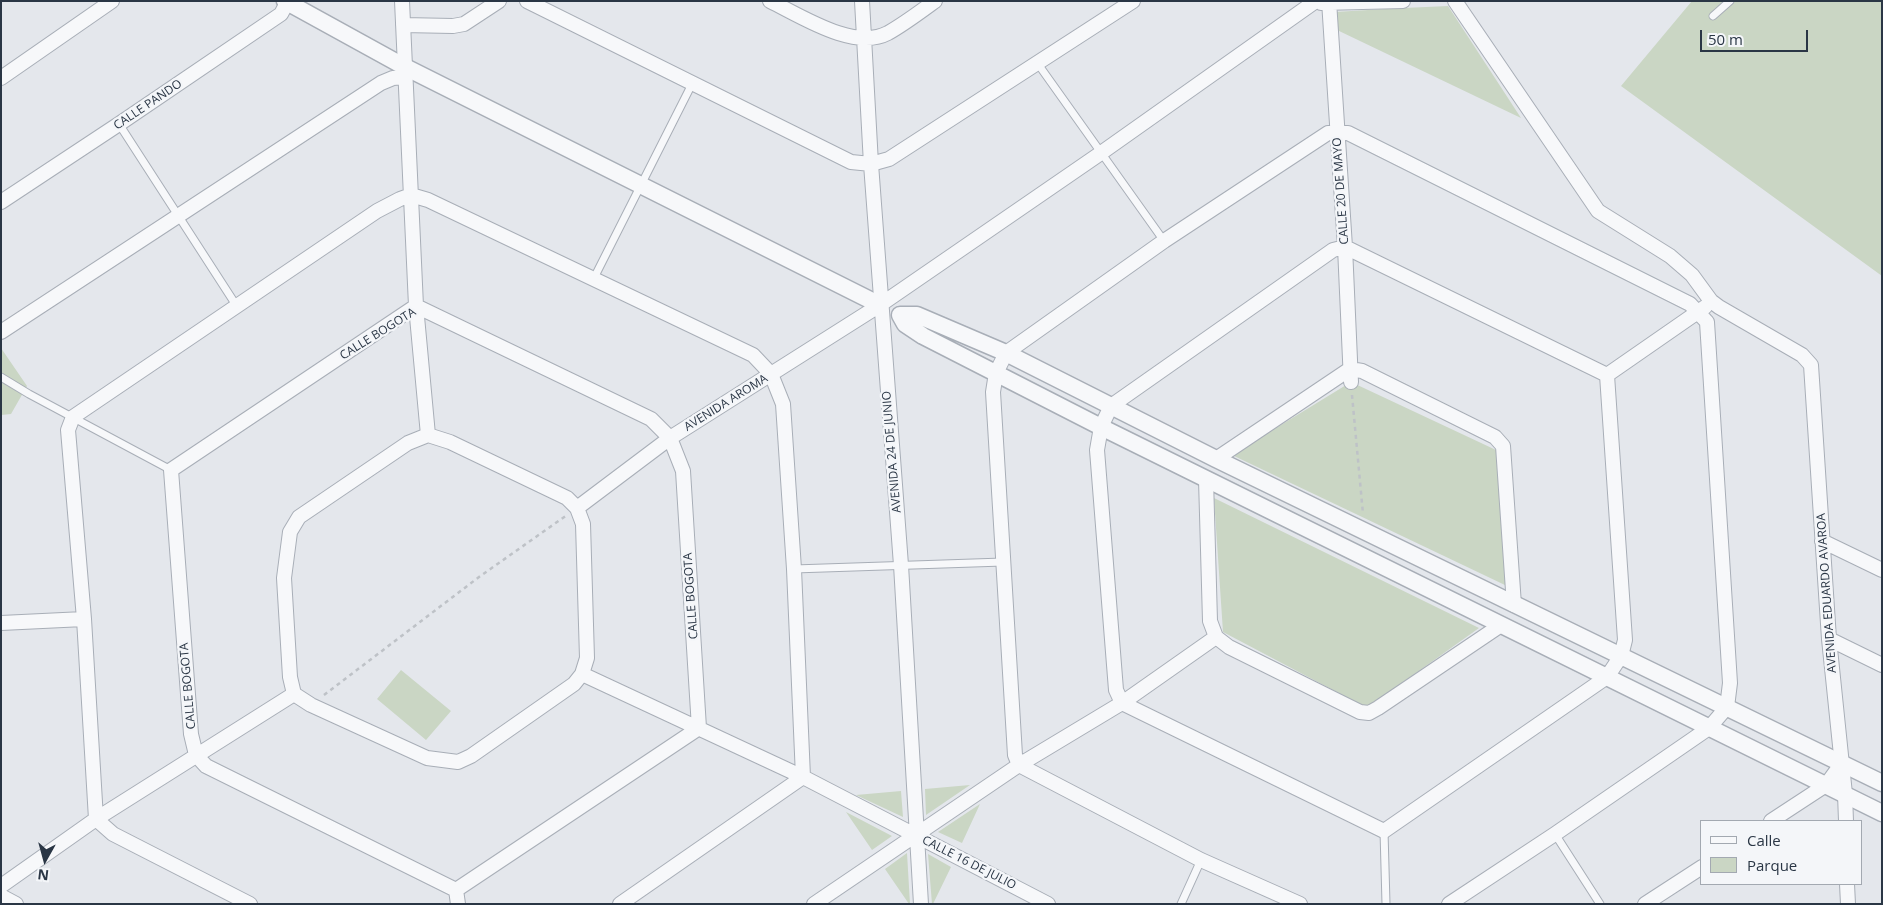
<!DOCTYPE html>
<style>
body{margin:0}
#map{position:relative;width:1883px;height:905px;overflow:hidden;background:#e4e7ec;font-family:"Open Sans",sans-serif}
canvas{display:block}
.frame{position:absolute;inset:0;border:2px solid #2a3645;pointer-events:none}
.legend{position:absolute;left:1700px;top:820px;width:162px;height:65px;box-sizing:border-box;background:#f4f6f9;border:1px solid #a3a9b1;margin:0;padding:6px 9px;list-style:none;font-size:15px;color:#2a3645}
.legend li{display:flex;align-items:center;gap:10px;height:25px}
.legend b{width:25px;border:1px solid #a3a9b1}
.north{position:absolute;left:20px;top:835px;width:50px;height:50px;-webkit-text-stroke:4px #f4f6f9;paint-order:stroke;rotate:187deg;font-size:14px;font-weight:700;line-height:20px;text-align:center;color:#2a3645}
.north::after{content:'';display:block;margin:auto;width:18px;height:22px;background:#2a3645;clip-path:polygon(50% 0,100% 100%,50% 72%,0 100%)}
.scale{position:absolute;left:1700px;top:30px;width:108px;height:22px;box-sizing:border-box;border:2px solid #2a3645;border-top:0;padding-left:6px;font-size:15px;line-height:18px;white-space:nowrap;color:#2a3645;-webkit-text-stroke:4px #f4f6f9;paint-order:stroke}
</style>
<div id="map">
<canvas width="1883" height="905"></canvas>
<div class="frame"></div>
<ul class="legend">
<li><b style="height:6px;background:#f7f8fa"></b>Calle</li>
<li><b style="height:14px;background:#cad6c4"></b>Parque</li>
</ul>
<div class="north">N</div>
<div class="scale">50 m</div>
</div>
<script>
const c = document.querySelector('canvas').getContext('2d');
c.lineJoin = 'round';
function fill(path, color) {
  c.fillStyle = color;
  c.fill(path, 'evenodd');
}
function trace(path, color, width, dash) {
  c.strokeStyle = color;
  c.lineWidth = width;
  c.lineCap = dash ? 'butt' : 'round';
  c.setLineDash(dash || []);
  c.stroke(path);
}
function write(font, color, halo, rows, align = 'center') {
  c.font = font + ' "Open Sans",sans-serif';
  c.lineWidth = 4.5;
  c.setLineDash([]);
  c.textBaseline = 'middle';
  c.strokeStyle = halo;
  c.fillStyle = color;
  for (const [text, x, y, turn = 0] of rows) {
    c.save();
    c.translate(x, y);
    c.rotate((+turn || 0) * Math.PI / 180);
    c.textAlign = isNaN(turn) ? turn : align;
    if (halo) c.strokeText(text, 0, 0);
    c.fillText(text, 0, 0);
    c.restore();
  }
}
const green = new Path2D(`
 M1390,1L1404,8L1448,6L1521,118L1337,30L1335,12L1385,9Z
 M1692,1H1882V276L1621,86Z
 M1,348L27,386L11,414L1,415Z
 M1351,382L1496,450L1507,586L1232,455Z
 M1214,498L1479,628L1367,708L1223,632Z
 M401,670L451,711L426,740L377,699Z
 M970,785L926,815L925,789Z
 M901,791L903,817L856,795Z
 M980,804L962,843L938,832Z
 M846,812L892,836L872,850Z
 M907,853L910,904H909L885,869Z
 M928,854L951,867L933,904H932Z`);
const path = new Path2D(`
 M1352,395L1363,514
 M324,695L479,577L567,515`);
const service = new Path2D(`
 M1713,16L1730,1
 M1038,64L1164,241
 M119,124L236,305
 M594,278L692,84
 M1,377L29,394L171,470
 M794,569L1003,562
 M1384,831L1386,904
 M1555,834L1600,904
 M1181,904L1201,860`);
const minor = new Path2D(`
 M402,1L416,306L428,435
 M527,1L851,162L871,164L889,159L1133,1
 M770,1C801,16 854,51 888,33C904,24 920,12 935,1
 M862,1L871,164L901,565L921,904
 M1329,1L1345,247L1351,382
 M1455,1L1598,211L1670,256L1692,275L1711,301L1719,307L1802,355L1811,365L1829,639L1845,794L1846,821
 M1321,3L1403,1
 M403,25L453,26L464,24L499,1
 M1,78L112,1
 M1,202L119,124L281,14L288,1
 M1345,247L1607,375L1625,640L1621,656L1607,677L1384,831L1122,703L1116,690L1097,450L1101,427L1111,406L1333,250Z
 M416,306L651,419L670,438L683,471L699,728L456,890L206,766L196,755L191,734L171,470Z
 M1,332L381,83L393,78L406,77
 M1607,375L1705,307
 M428,435L450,442L567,498L577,508L583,524L587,658L582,674L574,684L471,756L458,762L427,758L311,705L294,694L290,677L284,578L290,532L299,517L408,443Z
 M1216,459L1350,369L1362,371L1495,437L1503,446L1514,605
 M1206,479L1210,621L1216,637L1229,647L1360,712L1369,713L1378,708L1501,625
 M577,508L670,438L880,305L1101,153L1313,3
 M1822,541L1882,570
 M1,623L84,619
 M1829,639L1882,665
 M582,674L803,777L1048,904
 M1771,821L1826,785L1842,763
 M1847,884L1848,904
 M1,886L96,819L294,694
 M456,890L458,904
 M1,896L16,904
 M250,904L113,834L96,819L84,619L68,430L73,417L377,211L400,199L411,195L428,200L753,355L771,374L783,404L794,569L803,777L620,904
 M814,904L1019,765L1122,703L1216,637
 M1300,904L1201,860L1019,765L1015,755L993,392L996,373L1006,353L1164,241L1328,133H1348L1690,304L1707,322L1730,683L1727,707L1709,728L1555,834L1449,904
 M1645,904L1702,867`);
const tertiary = new Path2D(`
 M285,1L405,67L880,305
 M1882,783L1216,459L1006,353L917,315H900L905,324L923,336L1101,427L1882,813`);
const streetNames = [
 ["CALLE PANDO",148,105,-34],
 ["CALLE 20 DE MAYO",1341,191,-94],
 ["CALLE BOGOTA",378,334,-32],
 ["AVENIDA AROMA",726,403,-32],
 ["AVENIDA 24 DE JUNIO",892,452,-95],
 ["AVENIDA EDUARDO AVAROA",1827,593,-94],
 ["CALLE BOGOTA",691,596,-94],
 ["CALLE BOGOTA",188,686,-95],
 ["CALLE 16 DE JULIO",969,863,27]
];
fill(green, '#cad6c4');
trace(service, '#a8aeb7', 9);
trace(minor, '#a8aeb7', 16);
trace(tertiary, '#a8aeb7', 19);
trace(path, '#bec2c7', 2.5, [4, 4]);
trace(service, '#f7f8fa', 7);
trace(minor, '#f7f8fa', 14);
trace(tertiary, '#f7f8fa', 16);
write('12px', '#2a3645', '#f4f6f9', streetNames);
</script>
